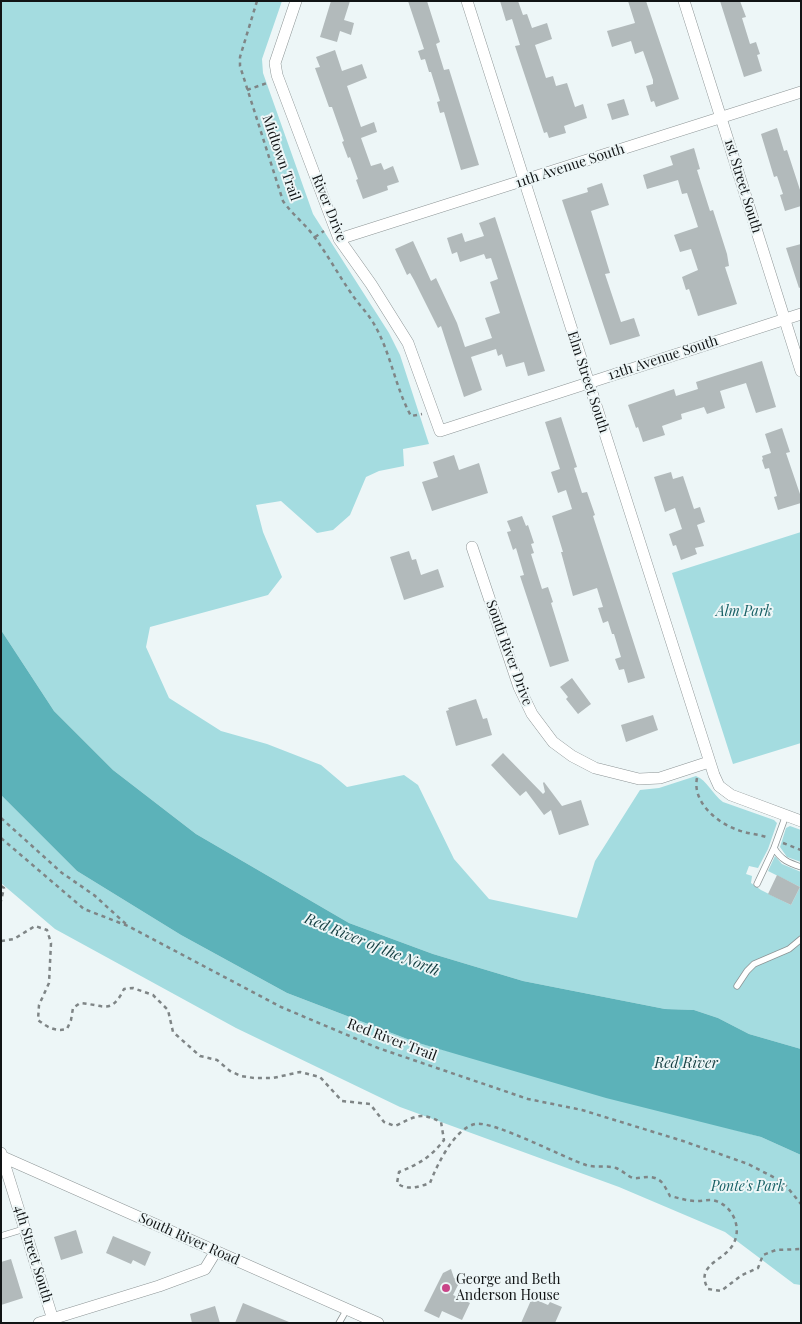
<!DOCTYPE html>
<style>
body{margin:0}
#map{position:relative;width:802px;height:1324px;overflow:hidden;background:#edf6f7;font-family:"Playfair Display",serif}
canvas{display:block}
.frame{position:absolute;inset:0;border:2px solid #111415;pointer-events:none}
</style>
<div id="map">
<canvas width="802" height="1324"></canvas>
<div class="frame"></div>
</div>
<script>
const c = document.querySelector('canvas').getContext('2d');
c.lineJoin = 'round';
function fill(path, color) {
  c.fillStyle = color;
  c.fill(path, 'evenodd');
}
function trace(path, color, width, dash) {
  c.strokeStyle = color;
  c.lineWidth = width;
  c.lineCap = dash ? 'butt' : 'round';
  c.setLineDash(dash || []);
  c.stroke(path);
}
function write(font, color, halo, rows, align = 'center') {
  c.font = font + ' "Playfair Display",serif';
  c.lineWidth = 4;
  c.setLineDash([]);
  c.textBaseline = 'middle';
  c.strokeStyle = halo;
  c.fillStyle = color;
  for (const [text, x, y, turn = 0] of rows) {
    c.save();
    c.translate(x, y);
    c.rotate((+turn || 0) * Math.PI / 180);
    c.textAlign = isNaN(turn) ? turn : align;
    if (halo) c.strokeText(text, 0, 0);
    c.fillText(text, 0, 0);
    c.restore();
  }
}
const green = new Path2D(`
 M1,1H282L262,59L263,73L313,214L389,333L400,355L429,444L403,449L404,466L379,471L366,477L350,515L333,530L317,533L281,501L256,505L263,532L282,577L268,595L150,627L146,647L169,698L221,731L267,744L321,765L347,787L404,775L418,785L454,859L489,899L577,918L595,861L640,790L659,788L696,776C707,780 713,795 723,802L774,820L777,823L768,849L758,868L749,866L746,874L752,876L751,883L761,890L791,905L800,887L768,871L775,856L782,864L801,872V1049L749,1034L718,1018L694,1010L665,1009L523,981L433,954L349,923L196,834L113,770L54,711L1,630Z
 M801,532V743L733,764L672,573Z
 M1,795L77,871L181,935L287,993L415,1042L761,1137L801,1155V1285L794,1284L725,1232L619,1187L400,1107L236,1028L55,929L1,883Z
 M790,826L801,830V862L787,857L780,847L786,828Z`);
const water = new Path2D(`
 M1,630L54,711L113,770L196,834L349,923L433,954L523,981L665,1009L694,1010L718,1018L749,1034L801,1049V1155L761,1137L606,1098L415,1042L287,993L181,935L77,871L1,795Z`);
const building = new Path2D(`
 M331,1H350L344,20L354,23L351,35L340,31L337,42L320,37Z
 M408,1H427L440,42L436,44L444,70L449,69L479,165L461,170L444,112L440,113L437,102L440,101L431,72H429L425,59L421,60L418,51L424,49Z
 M500,1H518L523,15L527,14L532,28L547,23L552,39L535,45L546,78L553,76L556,86L567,83L575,107L583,104L587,118L564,126L566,133L549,138L547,132L544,133L515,46L520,45L512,19L506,21Z
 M628,1H646L679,99L656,107L654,101L651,102L646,86L653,84V80L643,51L635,54L631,41L612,47L607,31L635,23Z
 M720,1H740L746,17L742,18L750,44L756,42L760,54L757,55L762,71L744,77Z
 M335,50L342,71L362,64L367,78L347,86L361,127L374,122L377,132L361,138L371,166L381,163L384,170L393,166L399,182L387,186L388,190L363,199L356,180L358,179L350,157L348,158L342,142L344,141L332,107H329L315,68L320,67L316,57Z
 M624,99L629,115L612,120L607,104Z
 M777,128L784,151L787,150L801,193V206L785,211L780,195L783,194L777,176L774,177L761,134Z
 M694,148L700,169L697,170L710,211L713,210L727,254L729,266L725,267L737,304L698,316L689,289L686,290L682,277L698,270L691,249L680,252L674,235L698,227L687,193L682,194L678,180L647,189L643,175L673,165L670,156Z
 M602,183L609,205L591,211L610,273L605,274L621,322L634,318L640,336L610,345L562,200L588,192L587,188Z
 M495,217L545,371L528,376L524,362L506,367L502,354L498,356L496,349L471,357L482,390L464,397L441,326L438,328L414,280L410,273L407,275L395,249L413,241L431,281L436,278L457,323L465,347L492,338L485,318L500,313L490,282L498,279L491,258L486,259L484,254L460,262L457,252L452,254L447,238L462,233L465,242L484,236L479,223Z
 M801,244V287L799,288L786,248Z
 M762,361L776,407L756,413L746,383L720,391L725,408L707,414L704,407L681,414L682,419L662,426L665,435L643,442L638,427L636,428L628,405L674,389L676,396L698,389L696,382Z
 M561,417L577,467L574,468L582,493L587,492L595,515L593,516L645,678L628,683L624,669L619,670L615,659L621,657L614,634H612L608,621L603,623L598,608L603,607L597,588L573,596L561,552H563L552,516L572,509L566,490L558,493L551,472L560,469L545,422Z
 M782,428L790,452L786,453L801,497V503L778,510L774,497L777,496L769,468L765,469L762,460L763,459L762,456L771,453L765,434Z
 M454,455L459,470L479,463L488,493L432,511L422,482L438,477L433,462Z
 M671,472L673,479L683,476L694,509L700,507L705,522L697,525L704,546L695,548L697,554L681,560L676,545L673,546L669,534L682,529L675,508L665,512L654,477Z
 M522,516L526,526L528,525L534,543L531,544L534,553L531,554L542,589L548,587L553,602L551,603L569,661L550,667L520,576L524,575L516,548L513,550L507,532L511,531L507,521Z
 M409,551L412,560L416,559L421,575L438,569L444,587L404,600L390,557Z
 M572,678L591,704L578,714L566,699L568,697L560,687Z
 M476,699L483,719L487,718L492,735L456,746L446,711L449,710L448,708Z
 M653,715L658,730L626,742L621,725Z
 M503,753L543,794L545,792L543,783L544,782L562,806L581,800L589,825L559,835L551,810L544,815L526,791L520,796L491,765Z
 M777,875L800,887L791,905L768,894Z
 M76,1230L83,1253L61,1260L54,1237Z
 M113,1236L151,1252L145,1266L133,1260L131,1264L106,1253Z
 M11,1259L23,1298L1,1305V1262Z
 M451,1269L454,1278L460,1281L453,1295L470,1303L462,1320L442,1311L439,1318L424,1311L443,1273Z
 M532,1298L548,1305L550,1302L562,1307L555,1323H521Z
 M243,1303L289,1322V1323H235Z
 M215,1306L220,1323H192L190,1314Z`);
const path = new Path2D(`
 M257,1L240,57V66L283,201C292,214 304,223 313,235C327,254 338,274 351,293C358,304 368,313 374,324C391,353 395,387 411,416L422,414
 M247,90L267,83
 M315,237L324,231
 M697,778C692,802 717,823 738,830C748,834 759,834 769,838
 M1,818L62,873L94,895L127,925
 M1,838L84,909L128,926L281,1007L378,1048L528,1099L582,1110L683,1141L748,1164L783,1182L801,1204
 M783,843L801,850
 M1,886L4,888L1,901
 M1,941L14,939L35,926L47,930L51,943L49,983L39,1005L38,1020C47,1027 55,1032 67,1029L71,1020L73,1008L80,1003C105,1005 111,1015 124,989L133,988L153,995L168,1010L173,1032L200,1056L217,1060L230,1071L241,1076L254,1078H273L300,1072L320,1077L342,1101L370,1104L384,1122L395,1126C415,1117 419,1111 441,1122L444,1140C431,1157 419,1164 399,1172L397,1183C407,1191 418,1187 430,1183C437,1165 454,1129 475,1124C493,1120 564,1158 586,1165C595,1168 607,1165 616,1168C622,1170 627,1176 633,1178C642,1179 650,1174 659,1180C664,1183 667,1191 670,1196C679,1198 687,1201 696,1201C703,1201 710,1199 716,1201C736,1208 744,1234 729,1250C722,1258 712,1261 706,1271C703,1278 705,1283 708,1289L721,1291L742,1275L758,1268L763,1255L776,1250L801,1249`);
const lane = new Path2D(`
 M786,815L774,848C781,860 789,863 801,867
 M757,884L774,848
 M737,986L747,971L754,964L789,949L801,939
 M1,1236L24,1229
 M339,1323L347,1309`);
const street = new Path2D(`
 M296,1L275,63L277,75L339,239L371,284L408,343L440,431L801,314
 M467,1L714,775L719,786L731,795L801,821
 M684,1L801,371
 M339,239L801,92
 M472,547L519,687L532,714L553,742L572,756L595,768L639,779L660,778L709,762
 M1,1153L54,1323
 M3,1157L378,1323
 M39,1323L159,1286L205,1269L216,1251`);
const markers = [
 [446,1288,5,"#c94588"]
];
const streetNames = [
 ["Midtown Trail",281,158,71],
 ["11th Avenue South",570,166,-18],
 ["1st Street South",743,186,73],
 ["River Drive",329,208,68],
 ["12th Avenue South",663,358,-18],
 ["Elm Street South",588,382,72],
 ["South River Drive",509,653,70],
 ["Red River Trail",392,1040,21],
 ["South River Road",189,1239,24],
 ["4th Street South",33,1254,73]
];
const parkNames = [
 ["Alm Park",744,612],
 ["Ponte's Park",748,1187]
];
const poiNames = [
 ["George and Beth",456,1280],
 ["Anderson House",456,1296]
];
const waterNames = [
 ["Red River of the North",372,945,22],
 ["Red River",686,1063]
];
fill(green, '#a4dce0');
fill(water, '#5cb2b9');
fill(building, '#b2babb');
trace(lane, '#8d9596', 7);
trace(street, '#8d9596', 12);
trace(path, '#7f8586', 2.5, [4, 4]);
trace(lane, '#fff', 5.5);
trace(street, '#fff', 11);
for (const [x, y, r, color] of markers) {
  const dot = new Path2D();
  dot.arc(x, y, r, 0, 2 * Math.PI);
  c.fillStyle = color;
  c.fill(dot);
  trace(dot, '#edf6f7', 2);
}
write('14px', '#111415', '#edf6f7', streetNames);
write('italic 14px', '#165f64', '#edf6f7', parkNames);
write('14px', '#111415', '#edf6f7', poiNames, 'left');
write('italic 15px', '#143e41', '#edf6f7', waterNames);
</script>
